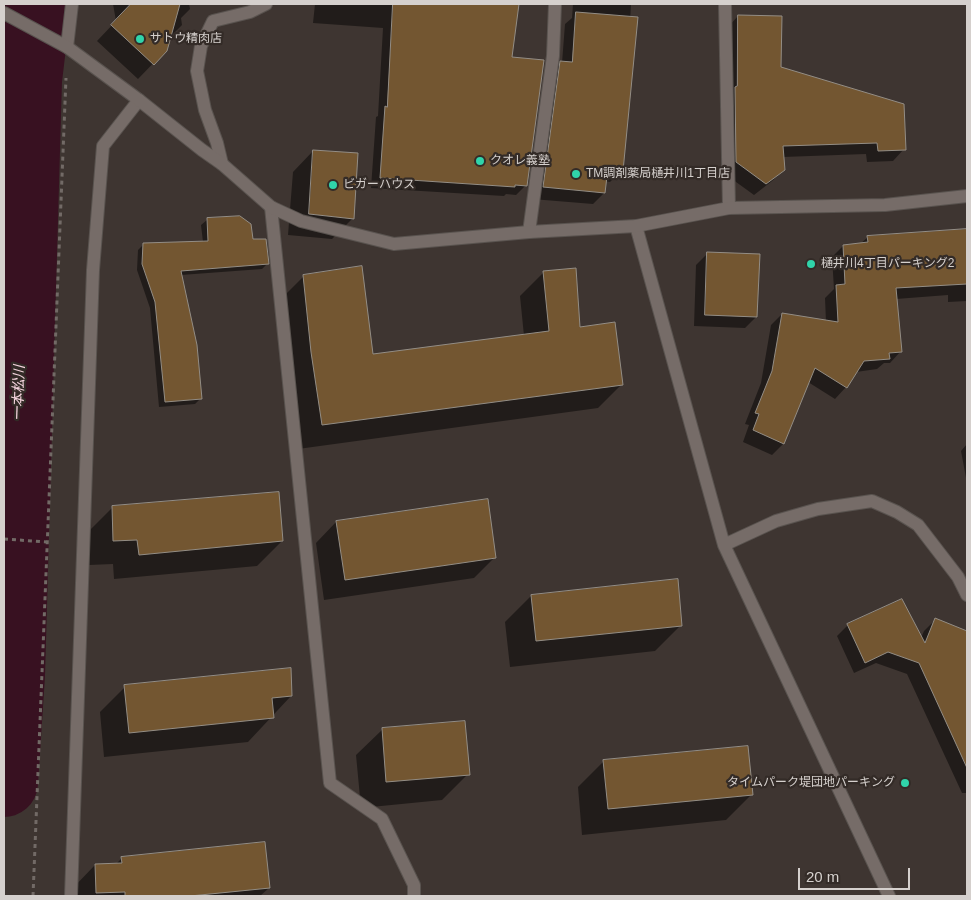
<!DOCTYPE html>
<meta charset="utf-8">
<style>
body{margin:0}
#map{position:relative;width:971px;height:900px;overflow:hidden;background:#3e3531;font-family:Helvetica,sans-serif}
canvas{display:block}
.frame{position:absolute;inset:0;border:5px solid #d5d0cd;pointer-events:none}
.scale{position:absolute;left:798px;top:868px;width:112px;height:22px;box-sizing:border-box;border:2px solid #d5d0cd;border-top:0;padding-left:6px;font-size:15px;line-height:18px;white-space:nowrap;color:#d5d0cd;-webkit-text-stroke:4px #332b27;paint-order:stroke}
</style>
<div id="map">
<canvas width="971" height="900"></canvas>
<div class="frame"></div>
<div class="scale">20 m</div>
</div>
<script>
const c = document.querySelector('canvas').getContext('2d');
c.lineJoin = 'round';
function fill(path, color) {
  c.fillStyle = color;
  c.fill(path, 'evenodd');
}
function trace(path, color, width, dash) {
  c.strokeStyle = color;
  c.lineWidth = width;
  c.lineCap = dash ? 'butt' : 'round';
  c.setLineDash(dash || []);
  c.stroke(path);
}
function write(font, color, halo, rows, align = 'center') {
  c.font = font + ' Helvetica,"Noto Sans JP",sans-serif';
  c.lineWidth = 4.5;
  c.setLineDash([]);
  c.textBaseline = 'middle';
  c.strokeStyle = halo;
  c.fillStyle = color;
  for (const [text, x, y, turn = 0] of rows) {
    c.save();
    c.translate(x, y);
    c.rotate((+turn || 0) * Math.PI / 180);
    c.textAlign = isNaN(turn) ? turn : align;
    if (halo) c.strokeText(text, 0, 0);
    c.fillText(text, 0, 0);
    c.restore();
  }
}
const shadow = new Path2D(`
 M113,4H189L190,9L181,18L182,25L170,37L166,50L138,79L97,41L116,21Z
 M315,4H517L510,58L526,185L516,195L506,194L504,196L371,188L376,117L378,116L383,28L313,23Z
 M573,4H631L622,170L610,182L605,181L604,193L593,204L532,199L549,74L562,63L565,24L572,18Z
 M738,16L780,68L904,149L893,161L867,162L866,154L783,157V170L772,181L754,195L725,174L727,28Z
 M313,151L353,218L332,239L288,235L293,172Z
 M207,220L252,240L267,264L262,269L181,275L201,398L195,404L159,407L150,308L137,270L138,250L144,244L203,242L201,225Z
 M967,228V301L948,302V295L896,299L901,351L890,363H884L877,369L856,372L846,387L835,399L808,382L783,444L772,455L743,442L749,425L745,424L761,383L771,325L782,314L826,322L825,298L834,289L832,257L843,246L860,244L868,237L961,230Z
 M707,254L756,317L745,328L694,326L696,265Z
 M544,272L579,328L622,384L598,408L298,449L280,300L304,276L372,356L524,336L520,296Z
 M967,444V483L961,451Z
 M113,507L282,541L257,566L114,579L113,564L89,565L88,532Z
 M336,522L495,557L474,578L324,600L316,543Z
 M531,596L681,625L655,651L510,667L505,622Z
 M935,620L967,633V793H962L907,674L876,663L854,673L837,636L848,625L921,638L924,631Z
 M125,687L291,696L248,742L104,757L100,712Z
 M383,729L468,774L442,800L361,808L356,755Z
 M604,761L752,794L726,820L582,835L578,787Z
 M122,858L269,888L260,896H71V890L95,865L116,864Z`);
const river = new Path2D(`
 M4,783L11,675L28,80L37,4`);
const building = new Path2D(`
 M131,4H180L167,51L154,65L111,25Z
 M393,4H519L512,57L544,60L527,186L515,185V187L380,178L385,106L387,107Z
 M576,12L638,17L623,171L608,168L605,193L543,187L560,61L572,62Z
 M738,15L782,16L781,67L904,104L906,150L878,151L877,143L783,146L785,170L766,184L736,162L735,87L737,86Z
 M313,150L358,153L354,219L309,214Z
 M240,216L251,224L253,239H266L269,264L181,271L197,345L202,399L165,402L155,302L142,264L143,243L208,241L207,218Z
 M967,229V284L896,288L902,352L889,353L890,359L864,361L847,388L815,368L784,444L753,430L759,414L755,413L772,371L782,313L838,322L836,285L845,284L843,245L868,242L867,236Z
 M707,252L760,254L757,317L705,315Z
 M362,266L373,354L549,331L543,271L576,268L580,327L615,322L623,385L322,425L311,352L303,275Z
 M279,492L283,541L139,555L137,540L113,541L112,506Z
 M488,499L496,558L345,580L336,521Z
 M678,579L682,626L536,641L531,595Z
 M902,599L925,643L935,618L967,631V768L919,663L888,652L865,663L847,624Z
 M291,668L292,696L272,698L274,718L129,733L124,685Z
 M465,721L470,775L386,782L382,728Z
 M748,746L753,795L608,809L603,760Z
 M265,842L270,888L190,896H125V892L96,893L95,864L122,863L121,857Z`);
const path = new Path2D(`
 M4,539L47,542
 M33,896L66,78`);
const service = new Path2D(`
 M71,896L93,270L103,146L139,100`);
const pedestrian = new Path2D(`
 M271,207L330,783L382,819L414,885V896`);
const minor = new Path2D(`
 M725,4L729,208
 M67,47L72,4
 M222,164L217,143L205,110L197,71L201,46L213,21L250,12L266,4
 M636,226L724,545L889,896
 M529,232L553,56L555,4
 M724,545L776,521L818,509L872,501L897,512L918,525L958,577L967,595`);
const tertiary = new Path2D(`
 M4,13L67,47L139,100L202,150L222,164L271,207L301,221L394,244L529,232L636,226L729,208L885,205L967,196`);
const markers = [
 [140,39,5,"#30d4aa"],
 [480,161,5,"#30d4aa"],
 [576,174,5,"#30d4aa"],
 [333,185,5,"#30d4aa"],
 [811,264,5,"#30d4aa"],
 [905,783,5,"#30d4aa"]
];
const poiNames = [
 ["サトウ精肉店",150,39],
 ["クオレ義塾",490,161],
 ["TM調剤薬局樋井川1丁目店",586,174],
 ["ビガーハウス",343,185],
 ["樋井川4丁目パーキング2",821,264],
 ["タイムパーク堤団地パーキング",895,783,"right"]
];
const waterNames = [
 ["一本松川",19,393,-88]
];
fill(shadow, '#0007');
trace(river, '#381121', 68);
fill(building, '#735631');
trace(building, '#938d85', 1);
trace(service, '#59534f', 14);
trace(pedestrian, '#59534f', 14);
trace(minor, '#59534f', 14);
trace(tertiary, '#59534f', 14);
trace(path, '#726a66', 3, [4, 4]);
trace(service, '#766c68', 12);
trace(pedestrian, '#766c68', 12);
trace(minor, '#766c68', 12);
trace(tertiary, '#766c68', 12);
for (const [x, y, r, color] of markers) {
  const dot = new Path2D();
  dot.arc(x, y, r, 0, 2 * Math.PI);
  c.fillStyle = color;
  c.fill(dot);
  trace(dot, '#332b27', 2);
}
write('12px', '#d5d0cd', '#332b27', poiNames, 'left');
write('italic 14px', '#f7d6e0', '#332b27', waterNames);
</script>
